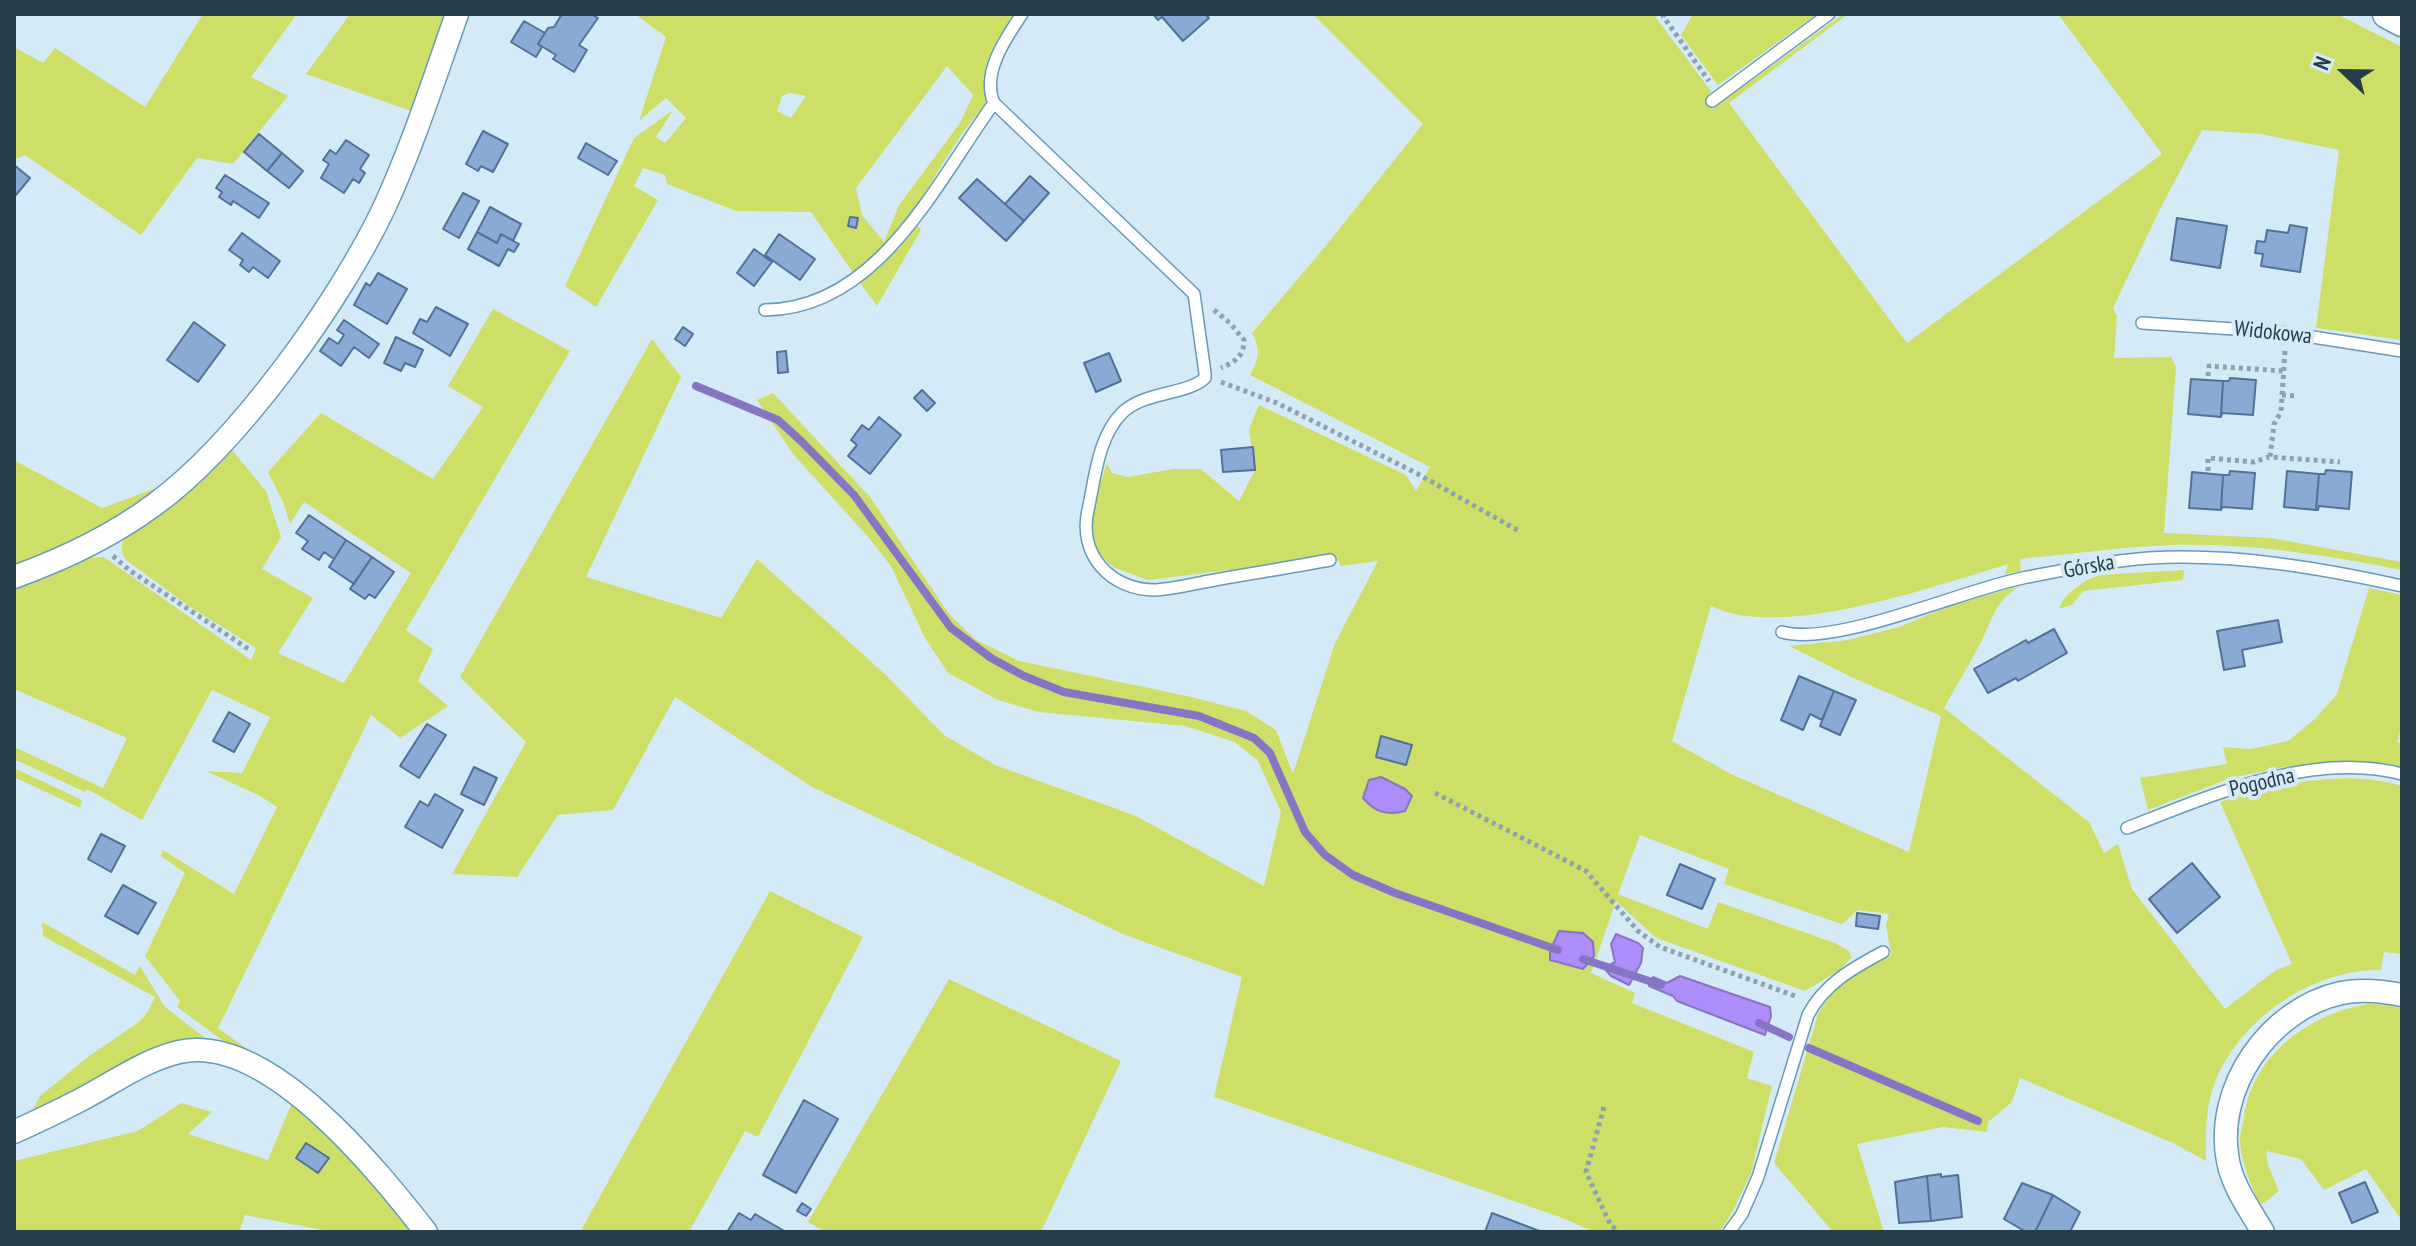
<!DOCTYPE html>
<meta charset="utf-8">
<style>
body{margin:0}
#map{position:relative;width:2416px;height:1246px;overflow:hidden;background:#d5eaf7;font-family:"PT Sans Narrow",sans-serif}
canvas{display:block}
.frame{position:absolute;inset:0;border:16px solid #273d4a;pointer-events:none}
.north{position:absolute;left:2304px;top:32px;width:80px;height:80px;-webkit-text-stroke:6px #d5eaf7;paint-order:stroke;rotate:292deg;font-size:22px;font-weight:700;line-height:32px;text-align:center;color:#273d4a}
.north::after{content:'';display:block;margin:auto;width:28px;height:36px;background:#273d4a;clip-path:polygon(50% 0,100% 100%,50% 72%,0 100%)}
</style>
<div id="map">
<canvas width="2416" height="1246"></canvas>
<div class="frame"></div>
<div class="north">N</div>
</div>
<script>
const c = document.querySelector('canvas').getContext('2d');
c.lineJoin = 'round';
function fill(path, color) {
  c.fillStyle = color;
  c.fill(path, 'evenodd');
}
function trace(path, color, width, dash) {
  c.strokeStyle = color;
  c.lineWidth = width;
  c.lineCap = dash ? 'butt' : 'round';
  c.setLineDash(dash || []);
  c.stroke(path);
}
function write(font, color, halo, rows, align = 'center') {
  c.font = font + ' "PT Sans Narrow",sans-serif';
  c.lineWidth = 8;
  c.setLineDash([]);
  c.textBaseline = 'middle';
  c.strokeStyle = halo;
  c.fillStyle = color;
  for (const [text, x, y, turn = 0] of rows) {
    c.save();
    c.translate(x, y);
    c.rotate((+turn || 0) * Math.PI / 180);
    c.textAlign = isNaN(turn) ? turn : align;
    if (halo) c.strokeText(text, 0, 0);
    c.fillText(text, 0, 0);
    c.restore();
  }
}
const green = new Path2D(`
 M203,14H297L251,77L288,96L233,164L197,158L141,235L25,155L14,160V47L43,63L55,48L145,107Z
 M350,14H445L411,111L306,74Z
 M635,14H1015C1001,42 980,71 987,103C955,137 936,178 910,216C895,238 875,256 854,274L811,212L736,211L667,184L665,175L643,168L634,186L658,200L596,307L565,286L634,138L673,110L656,137L665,143L686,118L666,98L639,121L666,37ZM947,66L973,95L960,123L899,205L884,242L862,215L856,188ZM789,93L806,96L791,118L777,111L782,96Z
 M1313,14H1658L1656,18L1711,91L1705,100L1712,109L1843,14H1848L1729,103L1907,343L2162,154L2058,14H2337L2402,47V340L2316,328L2339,150L2261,134L2202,130L2161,207L2113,308L2117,316L2114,358L2171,357L2176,367L2164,533L2271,538L2402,562V570C2327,555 2249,543 2172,545C2121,547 2071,554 2020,559L2021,571L2005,574L2008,564C1935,586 1781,641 1711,606L1672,741L1731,774L1909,852L1941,716L1851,677L1789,646L1848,640L1899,627L1957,603L2020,586C1994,602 1994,616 1981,642C1970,664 1956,686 1944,708L2089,822L2104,853L2118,844L2132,889L2225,1009L2276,970L2292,964L2220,802C2278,785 2342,768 2402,786V970L2401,954L2384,952L2381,970C2311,969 2236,1021 2213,1088C2205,1111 2206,1137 2206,1161L2177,1145L2020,1078L2012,1102L1988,1122L1987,1132L1943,1127L1857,1144L1884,1232H1833L1774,1163L1818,1014C1834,985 1862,969 1891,955L1886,925L1889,914L1858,910L1842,924L1724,884L1729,869L1640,835L1618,894L1708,929L1718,902L1835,943L1849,951L1852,957L1838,971L1805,991L1656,938L1616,901L1591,973L1635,993L1632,1003L1754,1052L1747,1078L1772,1086L1751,1173L1734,1209L1720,1232H1594L1560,1217L1214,1097L1242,977L1125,935L812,787L675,697L613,810L558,815L517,877L452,874L526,742L460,677L652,339L681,377L586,577L721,618L757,559L886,675L944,735L995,765L1136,816L1264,886L1281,812L1258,761L1235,742L1185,726L1039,712L998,700L948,673L925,638L891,566L869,538L793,454L757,400L773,393L870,497L949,614L976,640L1019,661L1187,696L1246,711L1276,730L1293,774L1335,643L1378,561L1341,566L1336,557L1148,580L1115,568L1097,553L1090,513L1107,463L1112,473L1128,477L1173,469H1201L1239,501L1255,470L1249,429L1259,405L1406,475L1416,491L1430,467L1250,375C1259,359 1261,350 1252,333L1324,248L1423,124Z
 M1693,14H1817L1718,85L1681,35Z
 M914,221L921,230L877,306L858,280Z
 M493,309L570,351L406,630L433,649L418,681L448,706L400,738L371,715L218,1028L254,1054L229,1045L177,1007L180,1001L145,956L185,873L161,856L163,850L234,894L277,807L260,796L206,771L242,773L270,717L212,690L142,820L87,789L85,792L14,759V747L103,788L127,738L14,689V584L80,558L104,557L251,660L256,648L189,606L126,560C120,552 121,544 126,535L227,448L232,450L266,491L281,537L262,569L313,598L278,653L344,683L411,573L304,502L290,524L283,502L268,472L321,413L433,479L483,407L448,386Z
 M14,460L102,508L162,486L92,534L14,568Z
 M2184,570L2183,580L2083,591L2072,605L2059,609C2064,593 2084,581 2098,575Z
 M2369,588L2402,595V725L2397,742L2402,744V768L2389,764L2335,762L2284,767L2231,778L2148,810L2140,778L2227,764L2223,747L2251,749L2288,741L2315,719L2337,694Z
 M14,768L82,800L80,808L14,777Z
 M770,891L863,937L758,1137L745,1131L689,1232H580Z
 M42,922L135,975L140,966L165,1007L214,1045L29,1117L40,1096L88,1057L139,1022L147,1013L155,997L43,936Z
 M949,979L1121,1061L1041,1232H826L808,1222Z
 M2368,1004L2390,1005L2402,1009V1221L2366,1169L2324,1190L2301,1159L2266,1151L2268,1165L2279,1191L2260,1206C2252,1186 2241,1163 2240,1141C2240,1133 2243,1124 2244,1116C2254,1054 2309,1014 2368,1004Z
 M293,1100L312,1116L417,1232H333L245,1215L239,1232H14V1161L138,1131L181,1103L212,1112L188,1134L268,1160Z`);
const water = new Path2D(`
 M1381,777L1405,789L1412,796L1405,811C1387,816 1375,812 1363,798L1369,780Z
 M1559,931L1583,933L1593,942L1594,956L1583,969L1550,960V951Z
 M1616,934L1638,943L1643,948L1641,963L1629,985L1611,976L1604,968L1615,962L1611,944Z
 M1680,976L1770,1007L1771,1016L1765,1035L1677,1001L1673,996L1649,986L1653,977L1667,983Z`);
const stream = new Path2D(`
 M696,386L778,420L802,442L854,495L951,628L991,658L1024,676L1064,692L1199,716L1254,738L1270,753L1305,832L1325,855L1353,875L1395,893L1558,950
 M1583,959L1661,985
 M1759,1023L1789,1037
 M1809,1048L1978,1121`);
const building = new Path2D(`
 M562,14H591L598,18L579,45L587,50L574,72L553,59L556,55L538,44L548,28L554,27Z
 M1153,14H1205L1209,18L1183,41L1162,17L1158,20Z
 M524,21L545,33L538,44L542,47L536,57L511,42Z
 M483,131L508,144L493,172L481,166L478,171L466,164Z
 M259,134L282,153L267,171L244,152Z
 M346,140L369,155L360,169L365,173L359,183L353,179L344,193L321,178L329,164L323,160L330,150L336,154Z
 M586,143L617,161L608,175L578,158Z
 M282,153L303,171L289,188L267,171Z
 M14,165L30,178L16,195L14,194Z
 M225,175L269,203L259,218L233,201L231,205L219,197L222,192L216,188Z
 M1030,176L1049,193L1024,221L1005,204Z
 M977,179L1024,221L1006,241L959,198Z
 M463,193L479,201L459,238L443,229Z
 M490,207L521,224L513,241L501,234L497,243L477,232Z
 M850,217L858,218L856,228L848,226Z
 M2177,218L2227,226L2220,268L2171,260Z
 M2290,225L2307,228L2300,272L2261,266L2263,254L2255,253L2257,241L2265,242L2267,230L2288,233Z
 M477,232L497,243L501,234L519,244L514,252L508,249L499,266L468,249Z
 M242,233L280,261L268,278L253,267L249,272L240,265L243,260L229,250Z
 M779,234L815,259L800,280L765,255Z
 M754,249L772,262L754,286L737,273Z
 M378,273L407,289L387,324L354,305L366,283L370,286Z
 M436,307L468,324L450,356L413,333L420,319L427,322Z
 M344,320L379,344L369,358L354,347L341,366L320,351L329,338L338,344L344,335L337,330Z
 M194,322L225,345L198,382L167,360Z
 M683,327L693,334L685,346L675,339Z
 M396,337L423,350L415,367L405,363L401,371L384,363Z
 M786,351L788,372L778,373L777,352Z
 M1109,353L1121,381L1096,392L1084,363Z
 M2230,378L2256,380L2253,415L2222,413L2221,417L2223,381H2229Z
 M2191,379L2223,381L2221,417L2188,414Z
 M922,390L935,403L927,411L914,398Z
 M879,417L901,435L870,474L848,456L857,445L851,440L862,425L869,430Z
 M1253,447L1255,470L1223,472L1221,450Z
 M2326,470L2352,472L2349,509L2319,506L2318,510H2316L2319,474H2325Z
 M2230,471L2255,473L2252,509L2223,507L2221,510L2223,475H2229Z
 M2287,471L2319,474L2316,510L2284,507Z
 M2192,472L2223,475L2221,510L2189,508Z
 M309,515L346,540L334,559L324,552L319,560L302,549L308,541L296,533Z
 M346,540L372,557L354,584L329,567Z
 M372,557L394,572L375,598L369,594L365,599L350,589Z
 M2278,620L2282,642L2242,650L2245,666L2224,670L2217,631Z
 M2054,629L2067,653L2018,681L2016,678L1988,693L1974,669L2026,640L2028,643Z
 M1799,676L1834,691L1822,720L1810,714L1803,730L1781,720Z
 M1834,691L1856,700L1840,735L1820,726Z
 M229,712L250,724L234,752L213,741Z
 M427,724L446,735L419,778L400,766Z
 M1381,736L1412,745L1406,765L1376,757Z
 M474,767L497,778L484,805L461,794Z
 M435,794L463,810L442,848L405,827L420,801L428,806Z
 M101,834L125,846L111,872L88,859Z
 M2192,863L2220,897L2177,933L2149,899Z
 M1680,864L1715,879L1702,909L1667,895Z
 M123,885L156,903L138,934L105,916Z
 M1857,913L1880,916L1878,929L1856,926Z
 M804,1100L838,1119L796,1193L763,1175Z
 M306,1143L329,1158L318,1173L296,1158Z
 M1941,1174V1177L1958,1175L1962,1217L1931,1221L1927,1176Z
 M1927,1176L1931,1221L1899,1223L1895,1182Z
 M2365,1182L2378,1212L2352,1223L2339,1193Z
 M2022,1183L2053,1195L2035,1232H2026L2004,1219Z
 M2053,1195L2080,1212L2070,1232H2035Z
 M802,1203L811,1209L806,1216L797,1211Z
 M739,1213L751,1220L755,1214L786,1232H727Z
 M1492,1213L1542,1232H1485Z`);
const path = new Path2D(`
 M1665,14L1663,16L1709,81
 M1214,310L1230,323L1244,340C1244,356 1235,362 1221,368
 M2285,351L2281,412L2274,424L2270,457L2340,462
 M2208,376L2209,366L2284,371
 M1221,382L1277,403L1418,474L1519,531
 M2282,395L2298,396
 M2208,471V458L2254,462L2269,457
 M113,556L129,570L250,650
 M1435,793L1586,871L1638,931L1660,947L1798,997
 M1604,1107L1586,1172L1610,1224L1618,1232`);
const service = new Path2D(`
 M1022,14C1006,38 981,73 994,103L1194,294L1205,373V378C1187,395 1144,391 1122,413C1098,437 1095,478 1088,510C1078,554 1110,590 1155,590C1175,589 1196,583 1215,580C1254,573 1292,567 1330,560
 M1712,101L1829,14
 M765,310C878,309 936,183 994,103
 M2142,323L2281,332L2402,351
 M1782,632C1836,647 1962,590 2023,578C2064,570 2107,561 2149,558C2232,553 2321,568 2402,586
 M2127,828C2210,796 2312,750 2402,774
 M1729,1232L1742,1214L1758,1177L1808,1015C1824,984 1853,968 1883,952`);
const minor = new Path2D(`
 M14,577C64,559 112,536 154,505C238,444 340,301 384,208C413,145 434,79 457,14
 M14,1132C38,1121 62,1110 86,1097C116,1081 145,1060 179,1052C268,1032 378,1171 426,1232
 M2263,1232C2250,1210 2233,1187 2228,1161C2214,1088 2269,1009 2341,993C2361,989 2382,991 2402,995`);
const tertiary = new Path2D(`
 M2387,14L2402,22`);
const streetNames = [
 ["Widokowa",2273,333,6],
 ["Górska",2089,567,-10],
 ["Pogodna",2262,783,-13]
];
fill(green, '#cedf67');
fill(water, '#ae8cfa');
trace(water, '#8674c5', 2);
trace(stream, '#8674c5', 8);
fill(building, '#8aa9d4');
trace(building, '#537098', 2);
trace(service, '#679ab9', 14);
trace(minor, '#679ab9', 25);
trace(tertiary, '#679ab9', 31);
trace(path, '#8ea3b0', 5, [4, 4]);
trace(service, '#fff', 11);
trace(minor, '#fff', 22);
trace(tertiary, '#fff', 28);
write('22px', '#273d4a', '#d5eaf7', streetNames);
</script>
